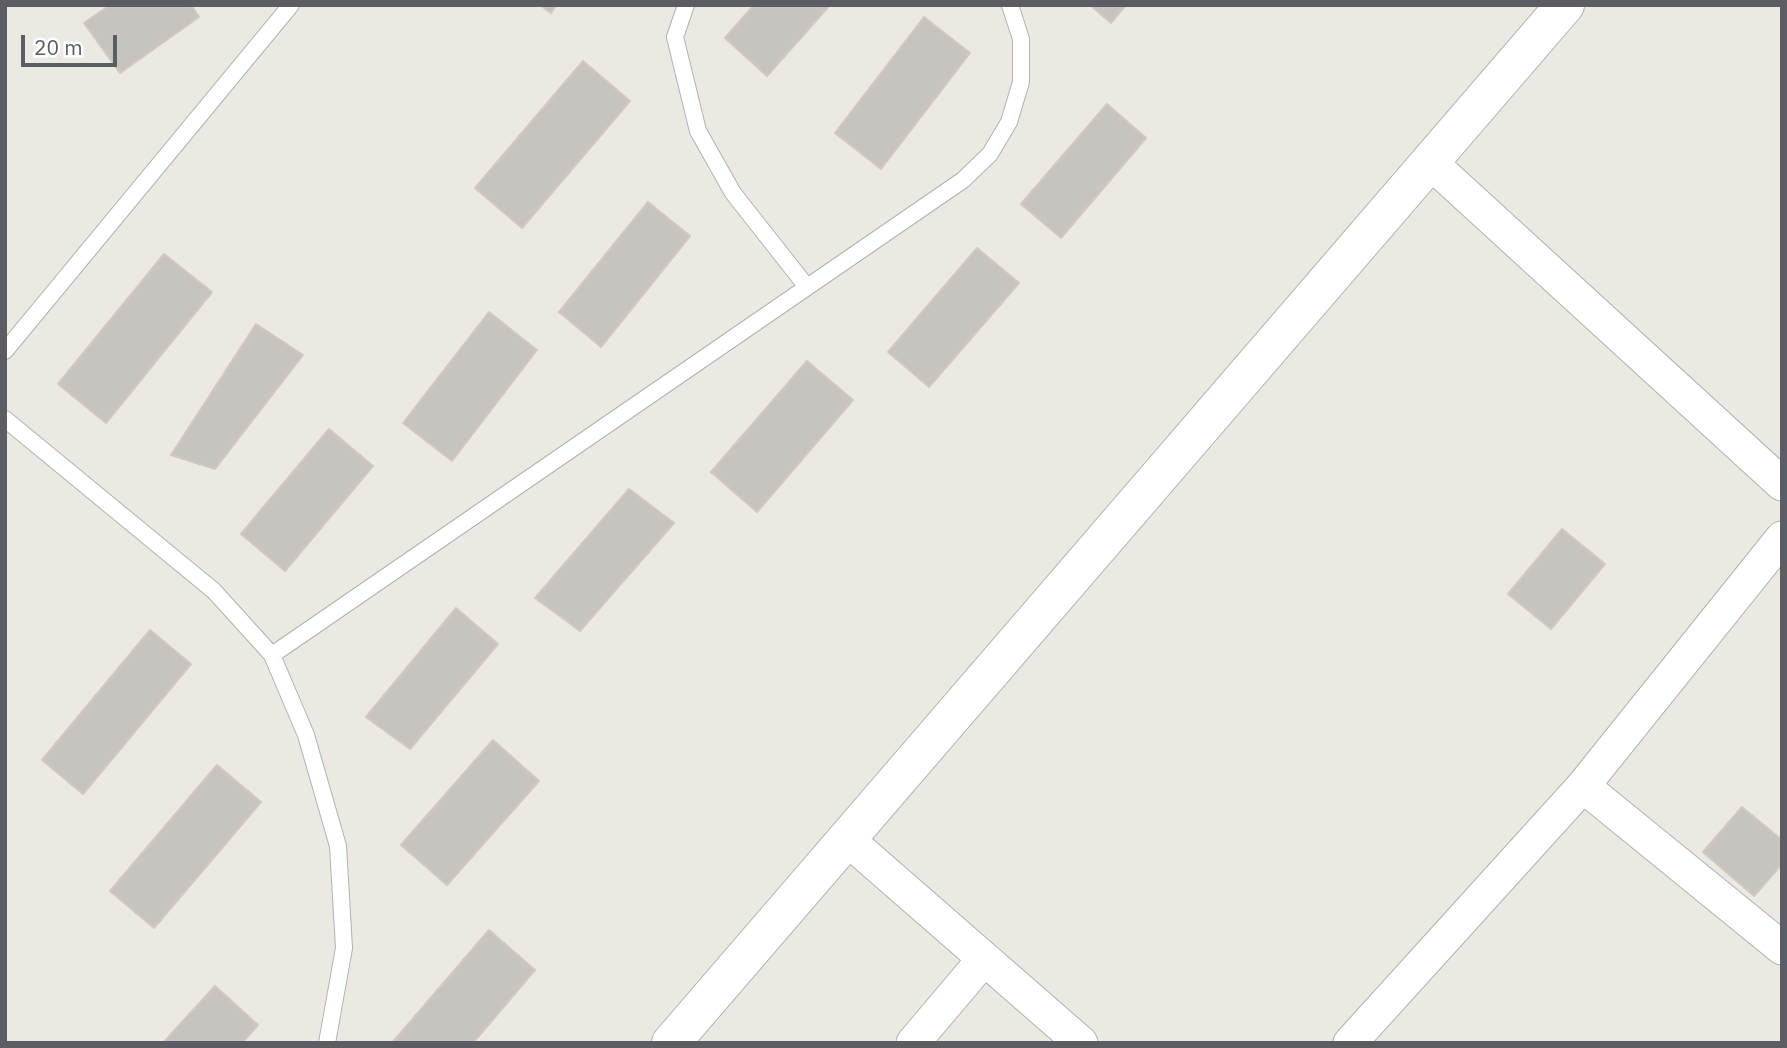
<!DOCTYPE html>
<style>
body{margin:0}
#map{position:relative;width:1787px;height:1048px;overflow:hidden;background:#ebe9e2;font-family:"IBM Plex Sans",sans-serif}
canvas{display:block}
.frame{position:absolute;inset:0;border:7px solid #5a5d61;pointer-events:none}
.scale{position:absolute;left:21px;top:35px;width:96px;height:32px;box-sizing:border-box;border:4px solid #5a5d61;border-top:0;padding-left:9px;font-size:21px;line-height:24px;white-space:nowrap;color:#5a5d61;-webkit-text-stroke:5px #fff;paint-order:stroke}
</style>
<div id="map">
<canvas width="1787" height="1048"></canvas>
<div class="frame"></div>
<div class="scale">20 m</div>
</div>
<script>
const c = document.querySelector('canvas').getContext('2d');
c.lineJoin = 'round';
function fill(path, color) {
  c.fillStyle = color;
  c.fill(path, 'evenodd');
}
function trace(path, color, width, dash) {
  c.strokeStyle = color;
  c.lineWidth = width;
  c.lineCap = dash ? 'butt' : 'round';
  c.setLineDash(dash || []);
  c.stroke(path);
}
const building = new Path2D(`
 M110,5H191L199,17L120,73L84,23Z
 M540,5H556L551,13Z
 M754,5H830L767,76L725,38Z
 M1090,5H1126L1111,23Z
 M924,17L970,53L881,169L835,133Z
 M583,61L630,101L522,228L475,188Z
 M1107,104L1146,138L1061,238L1021,204Z
 M648,202L690,236L601,347L559,312Z
 M977,248L1019,283L929,387L888,352Z
 M164,254L212,292L106,423L58,384Z
 M489,312L537,350L452,461L403,423Z
 M256,324L303,355L215,469L171,455Z
 M807,361L853,400L757,512L711,472Z
 M329,429L373,466L285,571L241,534Z
 M629,489L674,523L580,631L535,598Z
 M1562,529L1605,564L1551,629L1508,594Z
 M456,608L498,644L410,749L366,717Z
 M150,630L191,664L83,794L42,760Z
 M493,740L539,781L447,885L401,845Z
 M217,765L261,802L154,928L110,891Z
 M1742,807L1782,840V864L1754,896L1703,852Z
 M489,930L535,970L473,1043H392Z
 M215,986L258,1025L242,1043H163Z`);
const lane = new Path2D(`
 M686,5L675,37L698,131L733,193L807,287
 M5,351L291,5
 M5,419L214,591L272,655L306,735L338,846L344,948L327,1043
 M272,655L963,180L990,154L1009,122L1021,82V39L1010,5`);
const street = new Path2D(`
 M1430,162L1782,484
 M1583,786L1782,948
 M847,839L1081,1043
 M913,1043L984,959
 M1350,1043L1583,786L1782,538`);
const secondary = new Path2D(`
 M671,1043L1565,5`);
fill(building, '#c7c4bf');
trace(building, '#cfcac1', 2);
trace(lane, '#afb2b6', 18);
trace(street, '#afb2b6', 35);
trace(secondary, '#afb1b6', 40);
trace(lane, '#fff', 16);
trace(street, '#fff', 33);
trace(secondary, '#fff', 38);
</script>
